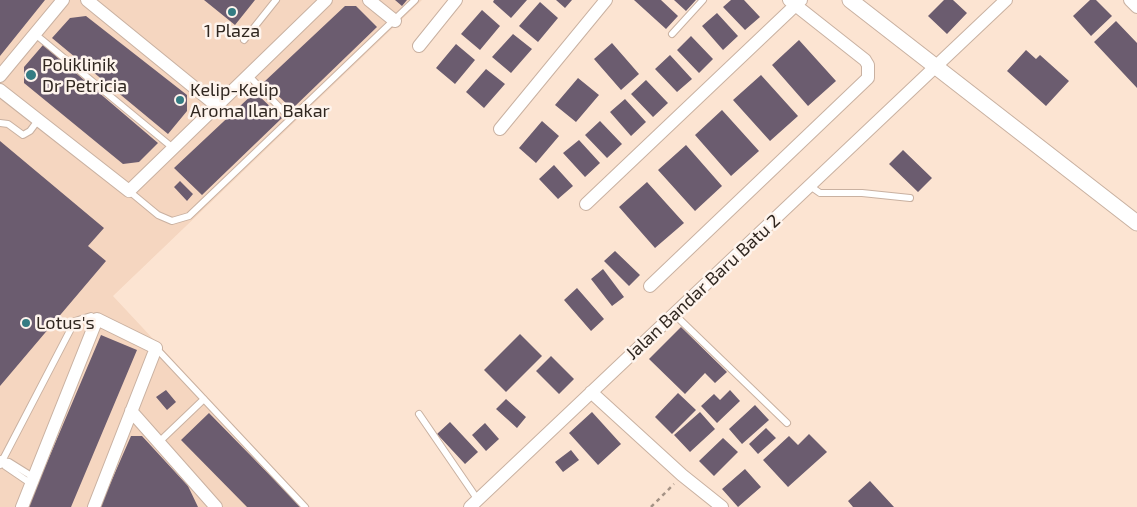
<!DOCTYPE html>
<style>
body{margin:0}
canvas{display:block;background:#fce4d2}
</style>
<canvas width="1137" height="507"></canvas>
<script>
const c = document.querySelector('canvas').getContext('2d');
c.lineJoin = 'round';
function fill(path, color) {
  c.fillStyle = color;
  c.fill(path, 'evenodd');
}
function trace(path, color, width, dash) {
  c.strokeStyle = color;
  c.lineWidth = width;
  c.lineCap = dash ? 'butt' : 'round';
  c.setLineDash(dash || []);
  c.stroke(path);
}
function write(font, color, halo, rows, align = 'center') {
  c.font = font + ' "Exo 2",sans-serif';
  c.lineWidth = 5;
  c.setLineDash([]);
  c.textBaseline = 'middle';
  c.strokeStyle = halo;
  c.fillStyle = color;
  for (const [text, x, y, turn = 0] of rows) {
    c.save();
    c.translate(x, y);
    c.rotate((+turn || 0) * Math.PI / 180);
    c.textAlign = isNaN(turn) ? turn : align;
    if (halo) c.strokeText(text, 0, 0);
    c.fillText(text, 0, 0);
    c.restore();
  }
}
const built = new Path2D(`
 M0,0H422L113,296L310,507H0Z`);
const building = new Path2D(`
 M0,0H45L0,56Z
 M204,0H255L235,25Z
 M395,0H407L402,6Z
 M494,0H527L511,18L493,2Z
 M556,0H572L565,8Z
 M634,0H661L678,16L666,29Z
 M674,0H696L686,11Z
 M731,0H744L760,17L745,30L723,7Z
 M944,0H953L967,13L947,34L928,16Z
 M1090,0H1096L1112,16L1091,36L1073,16Z
 M540,2L558,18L538,42L519,26Z
 M345,6H356L377,27L292,109L264,82Z
 M482,10L500,26L480,50L461,34Z
 M717,13L738,36L723,50L702,26Z
 M86,16L187,95V111L168,134L52,38L70,18Z
 M1116,21L1137,43V88L1094,42Z
 M513,34L532,49L511,73L492,57Z
 M691,36L713,59L699,73L677,50Z
 M799,40L836,81L808,106L772,65Z
 M612,43L639,74L621,90L594,59Z
 M456,44L475,60L455,84L436,68Z
 M43,45L158,143L139,162L123,164L24,83V67Z
 M1026,50L1036,59L1040,55L1069,81L1046,106L1007,71Z
 M670,55L692,79L677,92L655,69Z
 M486,69L505,84L484,108L466,92Z
 M761,75L798,116L770,141L733,100Z
 M578,78L599,95L576,122L555,105Z
 M646,80L668,103L653,117L631,94Z
 M255,92L282,118L202,195L174,168Z
 M625,99L646,122L631,136L610,112Z
 M722,110L759,151L731,176L695,135Z
 M542,121L559,136L536,163L519,148Z
 M600,121L622,144L607,158L585,135Z
 M579,140L600,163L585,177L563,153Z
 M0,141L104,228L88,246L106,261L0,386Z
 M686,145L722,186L695,211L658,170Z
 M903,150L932,178L918,192L889,164Z
 M554,165L573,186L558,199L539,179Z
 M180,181L193,194L187,201L174,187Z
 M647,182L684,223L655,248L619,207Z
 M615,251L640,275L629,286L604,261Z
 M603,269L624,297L612,306L591,279Z
 M577,288L604,319L591,331L564,300Z
 M681,327L727,372L715,383L705,373L685,394L649,359Z
 M520,334L542,356L506,392L484,370Z
 M101,335L137,350L71,507H28Z
 M551,356L574,379L559,394L536,371Z
 M166,390L176,402L167,410L156,397Z
 M730,390L740,401L717,423L701,406L714,394L720,400Z
 M678,393L696,410L672,434L655,417Z
 M506,399L526,417L517,428L496,409Z
 M755,405L769,420L742,444L729,429Z
 M592,412L621,444L598,465L569,433Z
 M700,412L715,429L690,452L674,435Z
 M209,413L301,507H247L181,440Z
 M450,422L478,452L465,464L437,434Z
 M485,423L499,439L486,451L472,435Z
 M766,428L776,438L758,454L749,444Z
 M809,434L827,452L788,487L763,460L789,436L798,445Z
 M131,436H142L188,486L198,507H100Z
 M723,438L738,452L714,476L699,461Z
 M571,450L579,460L563,472L555,462Z
 M745,469L761,487L738,507L722,489Z
 M870,481L894,507H853L848,501Z`);
const path = new Path2D(`
 M651,507L674,484`);
const service = new Path2D(`
 M35,34L173,148
 M672,34L703,0
 M244,40L276,0
 M248,75L290,118
 M0,123L8,124L23,135L30,131L39,119
 M810,186L820,193H862L910,198
 M129,191L158,215L172,221L189,216L415,0
 M674,314L787,423
 M156,348L305,507
 M419,414L478,500
 M159,442L204,399
 M1,459L5,466L30,483
 M3,461L9,462L33,477
 M0,465L75,321L91,316L97,319`);
const minor = new Path2D(`
 M87,0L217,106
 M369,0L395,21
 M1130,0L1137,7
 M419,46L456,0
 M0,76L63,0
 M0,90L129,191L326,0
 M500,129L606,0
 M586,204L801,0
 M650,286L868,78V65L865,60L789,0
 M591,392L682,475L722,507
 M131,411L216,507
 M22,507L97,319L156,348L94,507
 M470,507L1006,0`);
const tertiary = new Path2D(`
 M850,0L1137,223`);
const markers = [
 [232,12,5,"#347c83"],
 [31,75,6,"#347c83"],
 [180,100,5,"#347c83"],
 [26,323,5,"#347c83"]
];
const poiNames = [
 ["1 Plaza",232,31,"center"],
 ["Poliklinik",42,65],
 ["Dr Petricia",42,86],
 ["Kelip-Kelip",190,90],
 ["Aroma Ilan Bakar",190,111],
 ["Lotus's",36,323]
];
const streetNames = [
 ["Jalan Bandar Baru Batu 2",703,287,-43]
];
fill(built, '#f5d6c0');
fill(building, '#6b5c6f');
trace(service, '#c9b1a1', 8);
trace(minor, '#c9b1a1', 14);
trace(tertiary, '#c9b1a1', 17);
trace(path, '#a59386', 2.5, [4, 4]);
trace(service, '#fff', 6);
trace(minor, '#fff', 12);
trace(tertiary, '#fff', 15);
for (const [x, y, r, color] of markers) {
  const dot = new Path2D();
  dot.arc(x, y, r, 0, 2 * Math.PI);
  c.fillStyle = color;
  c.fill(dot);
  trace(dot, '#fef4ed', 2);
}
write('18px', '#302720', '#fef4ed', poiNames, 'left');
write('18px', '#302720', '#fef4ed', streetNames);
</script>
